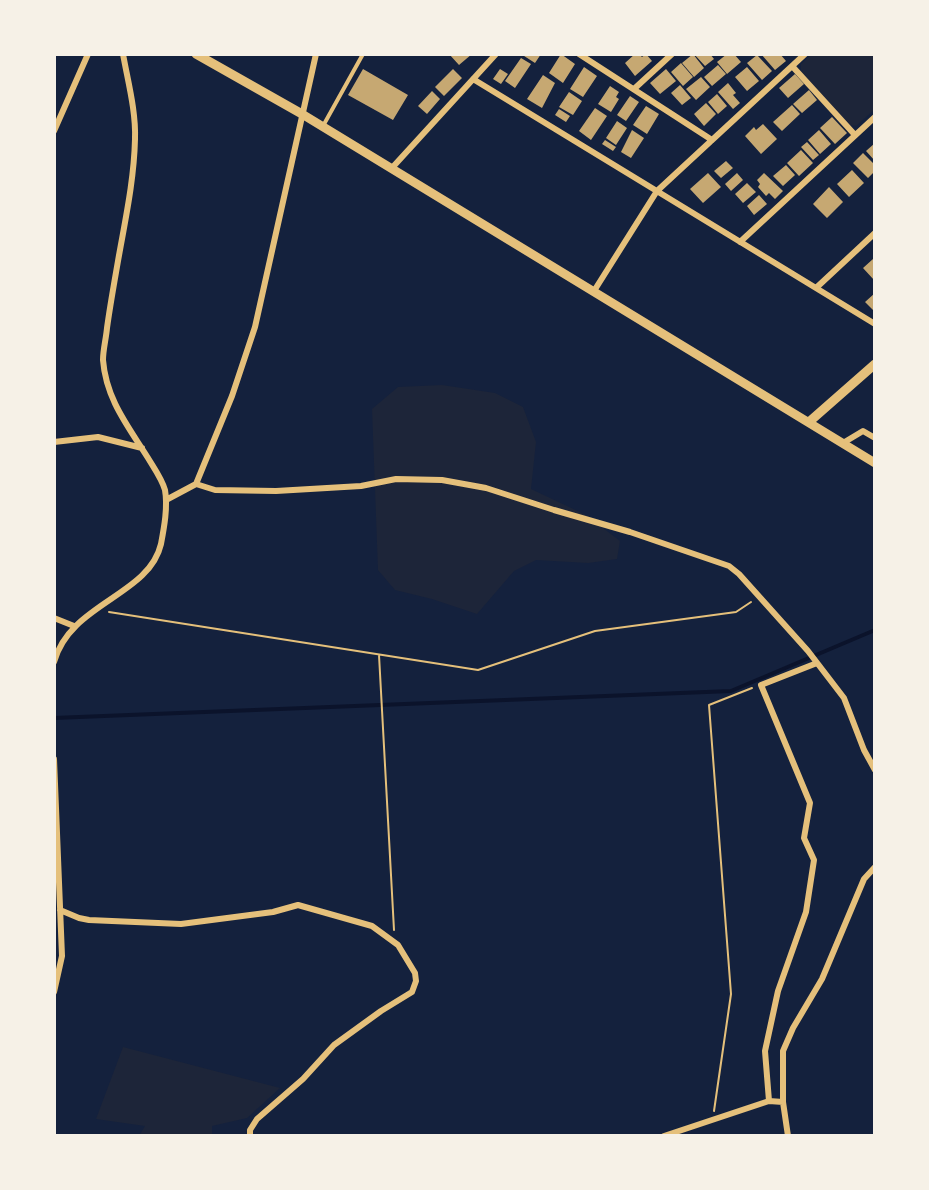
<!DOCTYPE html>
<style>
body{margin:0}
#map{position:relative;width:929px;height:1190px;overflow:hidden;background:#14213d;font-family:Montserrat,sans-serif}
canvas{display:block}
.frame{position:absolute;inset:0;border:56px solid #f6f1e7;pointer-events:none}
</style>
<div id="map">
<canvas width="929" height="1190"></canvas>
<div class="frame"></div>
</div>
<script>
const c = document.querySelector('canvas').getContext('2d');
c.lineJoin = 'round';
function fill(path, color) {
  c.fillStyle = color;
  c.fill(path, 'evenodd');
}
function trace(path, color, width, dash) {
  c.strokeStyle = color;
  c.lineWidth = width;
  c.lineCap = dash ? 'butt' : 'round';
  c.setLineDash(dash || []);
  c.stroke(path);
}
const green = new Path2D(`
 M812,54H875V109L856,126L850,125L801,72V64Z
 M442,385L495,393L523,407L536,442L531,489L586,515L620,541L617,559L588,563L536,560L514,571L477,614L432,599L395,590L378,570L372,409L398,387Z
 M123,1047L280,1088L247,1118L212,1126V1136H139L145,1126L96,1119Z`);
const stream = new Path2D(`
 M54,718L731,691L875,630`);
const building = new Path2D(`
 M449,54H472L459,65Z
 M521,54H541L535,63Z
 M561,54L575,64L563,83L549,73Z
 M635,54H639L642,57L646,54L652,61L635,76L625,63Z
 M693,54L704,68L694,77L682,63Z
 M694,54H710L714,59L705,66Z
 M727,54H734L741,62L727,74L717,62Z
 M761,54H780L786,61L775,70Z
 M757,55L772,71L762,80L747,63Z
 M521,58L531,64L515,88L505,81Z
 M681,63L693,77L683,86L671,72Z
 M718,65L726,74L712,86L704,77Z
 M584,67L597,76L583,97L570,89Z
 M747,67L759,81L747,91L735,77Z
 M363,69L408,95L393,120L348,95Z
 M453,69L462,78L444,96L435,87Z
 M500,69L508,74L501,84L493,79Z
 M666,69L676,81L660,94L650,83Z
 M795,74L804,84L788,98L779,88Z
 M543,75L555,83L542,108L527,99Z
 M701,77L710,87L696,100L686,89Z
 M728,83L736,93L733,95L740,103L733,109L718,92Z
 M680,85L691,98L682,105L671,93Z
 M610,86L619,92L616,97L619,99L611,112L598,104Z
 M809,90L817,100L802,113L793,104Z
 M432,91L440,99L427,114L418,106Z
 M569,92L582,101L573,115L559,107Z
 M717,94L727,106L718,114L708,102Z
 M630,96L639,102L626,121L617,115Z
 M706,103L716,114L704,126L694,114Z
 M792,105L800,114L782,131L773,122Z
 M646,106L659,114L647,134L633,125Z
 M595,108L607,116L591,140L579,131Z
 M559,109L570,116L566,122L555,115Z
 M832,117L847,133L835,144L820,128Z
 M617,121L627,128L616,145L606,138Z
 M763,124L777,139L761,154L745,136L754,127L756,130Z
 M632,130L644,138L631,158L621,152Z
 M819,130L831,144L820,154L808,140Z
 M605,140L616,147L613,151L602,144Z
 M807,142L819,155L813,160L801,147Z
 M875,143V161L866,151Z
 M801,150L813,163L799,176L787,163Z
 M863,153L875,165V171L868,178L853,163Z
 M726,161L733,168L721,178L714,171Z
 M786,165L795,175L783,186L773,176Z
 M852,170L864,183L849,197L837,184Z
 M708,173L721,187L703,203L690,189Z
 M737,173L743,180L731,191L725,184Z
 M764,173L783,191L775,199L769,193L766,196L758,187L760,184L757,180Z
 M747,183L756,192L743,203L735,194Z
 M829,187L843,202L827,218L813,204Z
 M759,195L767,204L754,215L747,206Z
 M873,259L875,262L874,280L863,268Z
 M875,293V309L873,310L865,302Z`);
const path = new Path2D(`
 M109,612L478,670L595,631L736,612L751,602
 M379,655L394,930
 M714,1111L731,994L709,705L752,688`);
const service = new Path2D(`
 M323,126L363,54`);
const minor = new Path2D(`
 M579,54L712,140
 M792,66L855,135
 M473,79L875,324
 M634,89L672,54
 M54,131L88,54
 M391,169L496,54
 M740,242L875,117
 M816,288L875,233
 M594,291L657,191L805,54
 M54,442L98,437L142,448
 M843,443L863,431L875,438
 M196,484L215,490L276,491L361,486L396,479L442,480L486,488L554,510L630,532L729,566L739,574L808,651L844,698L864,750L875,770
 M166,500L196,484L232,396L255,327L316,54
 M54,618L74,626
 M54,662C70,603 149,596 161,544C164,528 168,507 165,490C162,479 154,468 148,458C128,426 106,399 103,360C103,350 106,339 107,328C110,306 114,284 118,261C125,221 134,181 135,139C136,111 128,82 123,54
 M54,759L62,956L54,992
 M60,910L79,918L89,920L181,924L273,912L298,905L372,926L398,945L415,973L416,981L412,992L381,1011L334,1045L303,1079L257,1119L250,1130V1136
 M769,1101L765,1051L778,991L806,912L814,860L804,838L810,803L761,685L817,663
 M664,1136L769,1101L783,1102
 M788,1136L783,1102V1051L793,1028L822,979L864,879L875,867`);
const tertiary = new Path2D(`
 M196,54L302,114L875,463
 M809,422L875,364`);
fill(green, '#1d2539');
trace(stream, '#0b132b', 4);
fill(building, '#c6a872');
trace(path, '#e5c07b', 2);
trace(service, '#e5c07b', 4);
trace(minor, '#e5c07b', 6);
trace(tertiary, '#e5c07b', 9);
</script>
